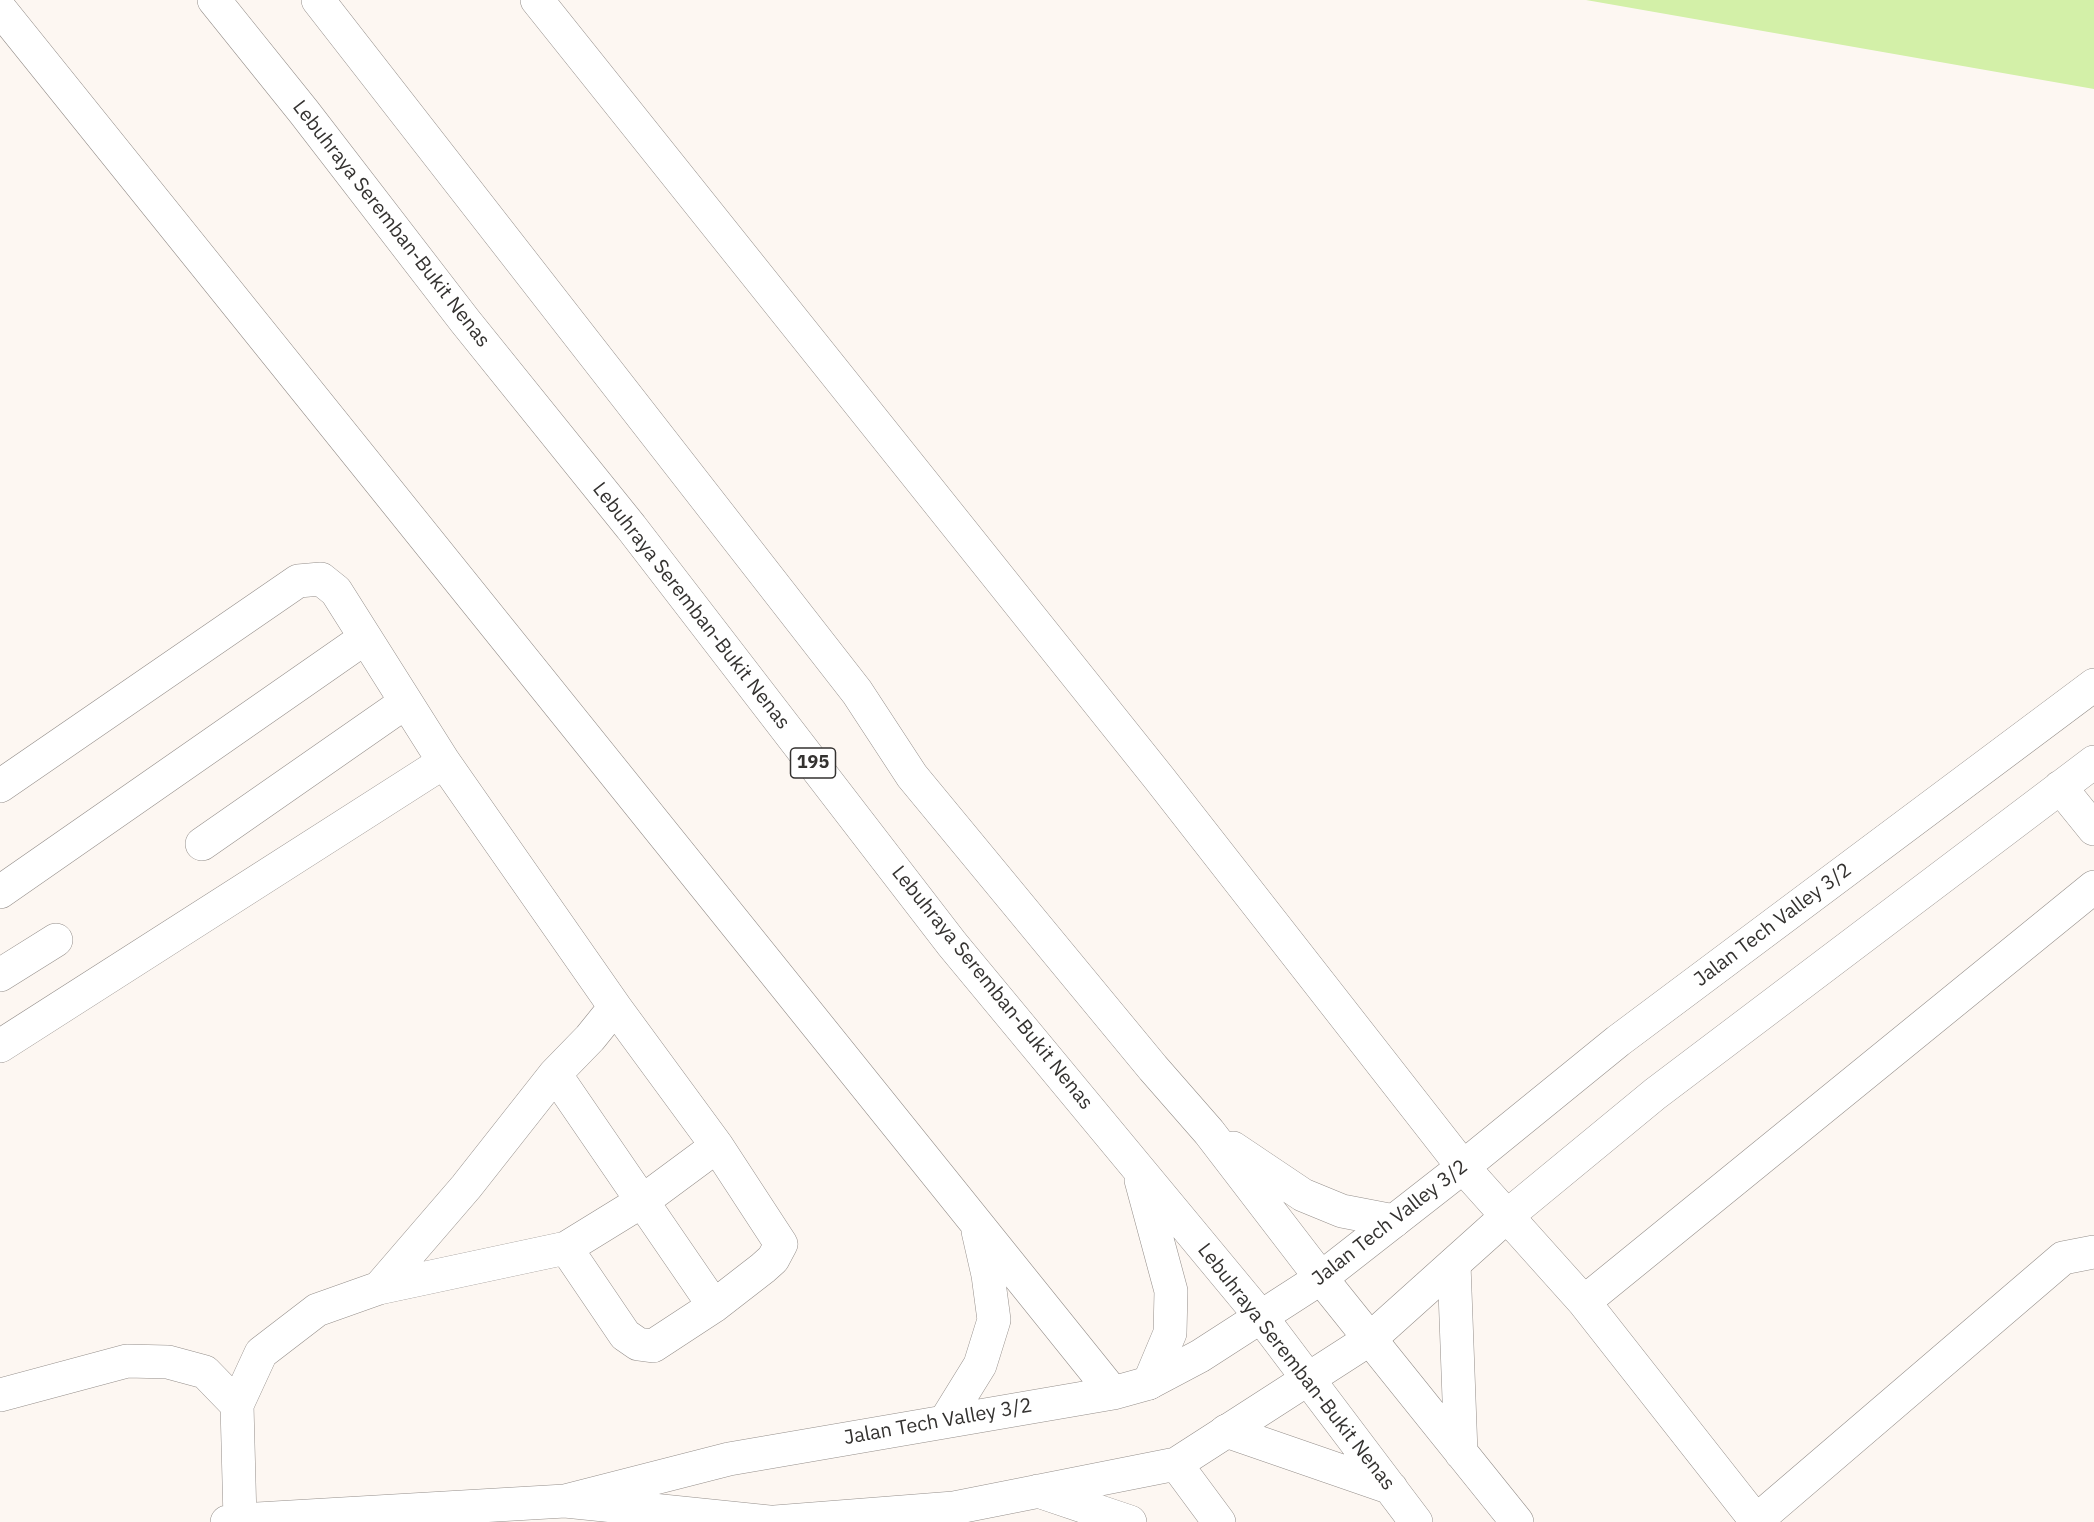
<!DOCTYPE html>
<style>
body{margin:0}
canvas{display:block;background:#fdf7f2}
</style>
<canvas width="2094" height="1522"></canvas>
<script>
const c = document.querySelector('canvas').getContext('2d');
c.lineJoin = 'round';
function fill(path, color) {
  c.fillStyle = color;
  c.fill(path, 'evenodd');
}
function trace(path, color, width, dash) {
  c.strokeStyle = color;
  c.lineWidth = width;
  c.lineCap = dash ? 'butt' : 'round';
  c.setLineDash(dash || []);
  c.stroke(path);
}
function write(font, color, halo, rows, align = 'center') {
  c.font = font + ' "IBM Plex Sans",sans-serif';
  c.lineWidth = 4.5;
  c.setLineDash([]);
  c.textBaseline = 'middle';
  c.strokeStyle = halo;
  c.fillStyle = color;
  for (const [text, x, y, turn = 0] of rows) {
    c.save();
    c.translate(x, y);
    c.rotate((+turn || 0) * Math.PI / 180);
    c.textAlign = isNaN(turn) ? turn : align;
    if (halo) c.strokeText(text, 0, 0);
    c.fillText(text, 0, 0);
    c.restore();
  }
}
const green = new Path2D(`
 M1586,0H2094V89Z`);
const minor = new Path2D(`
 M537,0L1159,778L1463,1167L1584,1302L1757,1522
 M0,9L1113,1393
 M0,786L298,581L321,579L336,591L444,762L615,1007L590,1038L555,1074L466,1187L379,1288
 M2060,787L2094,829
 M202,844L406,702
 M0,892L365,638
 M0,975L56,940
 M0,1046L444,762
 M555,1074L714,1306
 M566,1248L625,1335L638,1344L653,1346L714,1306L763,1268L773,1259L781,1244L717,1146
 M1584,1302L2094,887
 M0,1395L127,1361L168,1362L205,1372L237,1405
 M946,1420L980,1365L994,1320L988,1275L978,1231
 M1176,1464L1219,1522
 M1038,1491L1130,1522
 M565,1501L729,1459L1113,1393L1149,1383L1200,1356L1321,1278L1463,1167L1618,1041L2094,685
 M240,1520L237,1405L261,1353L317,1310L379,1288L566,1248L644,1200L717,1146L615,1007
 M1756,1521L2063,1258L2094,1252
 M227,1522L240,1520L565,1501L769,1522
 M775,1522L954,1508L1176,1464L1370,1339L1507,1216L1655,1094L2094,762`);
const highway = new Path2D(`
 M214,0L304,112L465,321L631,527L952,944L1262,1318L1416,1522
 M318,0L857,692L912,776L1153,1068L1209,1132L1321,1278L1517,1522
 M1233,1148L1303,1195L1342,1211L1394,1221
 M1141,1180L1171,1291L1170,1333L1149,1383
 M1454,1264L1461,1453
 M1226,1431L1391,1488`);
const shields = [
 [813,763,45]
];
const shieldNames = [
 ["195",813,763]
];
const streetNames = [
 ["Lebuhraya Seremban-Bukit Nenas",391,224,52],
 ["Lebuhraya Seremban-Bukit Nenas",691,606,52],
 ["Jalan Tech Valley 3/2",1773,925,-37],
 ["Lebuhraya Seremban-Bukit Nenas",992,988,51],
 ["Jalan Tech Valley 3/2",1390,1223,-38],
 ["Lebuhraya Seremban-Bukit Nenas",1296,1367,52],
 ["Jalan Tech Valley 3/2",938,1422,-10]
];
fill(green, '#d3f0a8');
trace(minor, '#958f8b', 34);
trace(highway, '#958f8b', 34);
trace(minor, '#fff', 33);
trace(highway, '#fff', 33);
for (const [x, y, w] of shields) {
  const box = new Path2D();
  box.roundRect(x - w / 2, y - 15, w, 30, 4.5);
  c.fillStyle = '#fff';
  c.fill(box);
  trace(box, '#343230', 1.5);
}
write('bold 18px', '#343230', null, shieldNames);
write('20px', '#343230', '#fff', streetNames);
</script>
